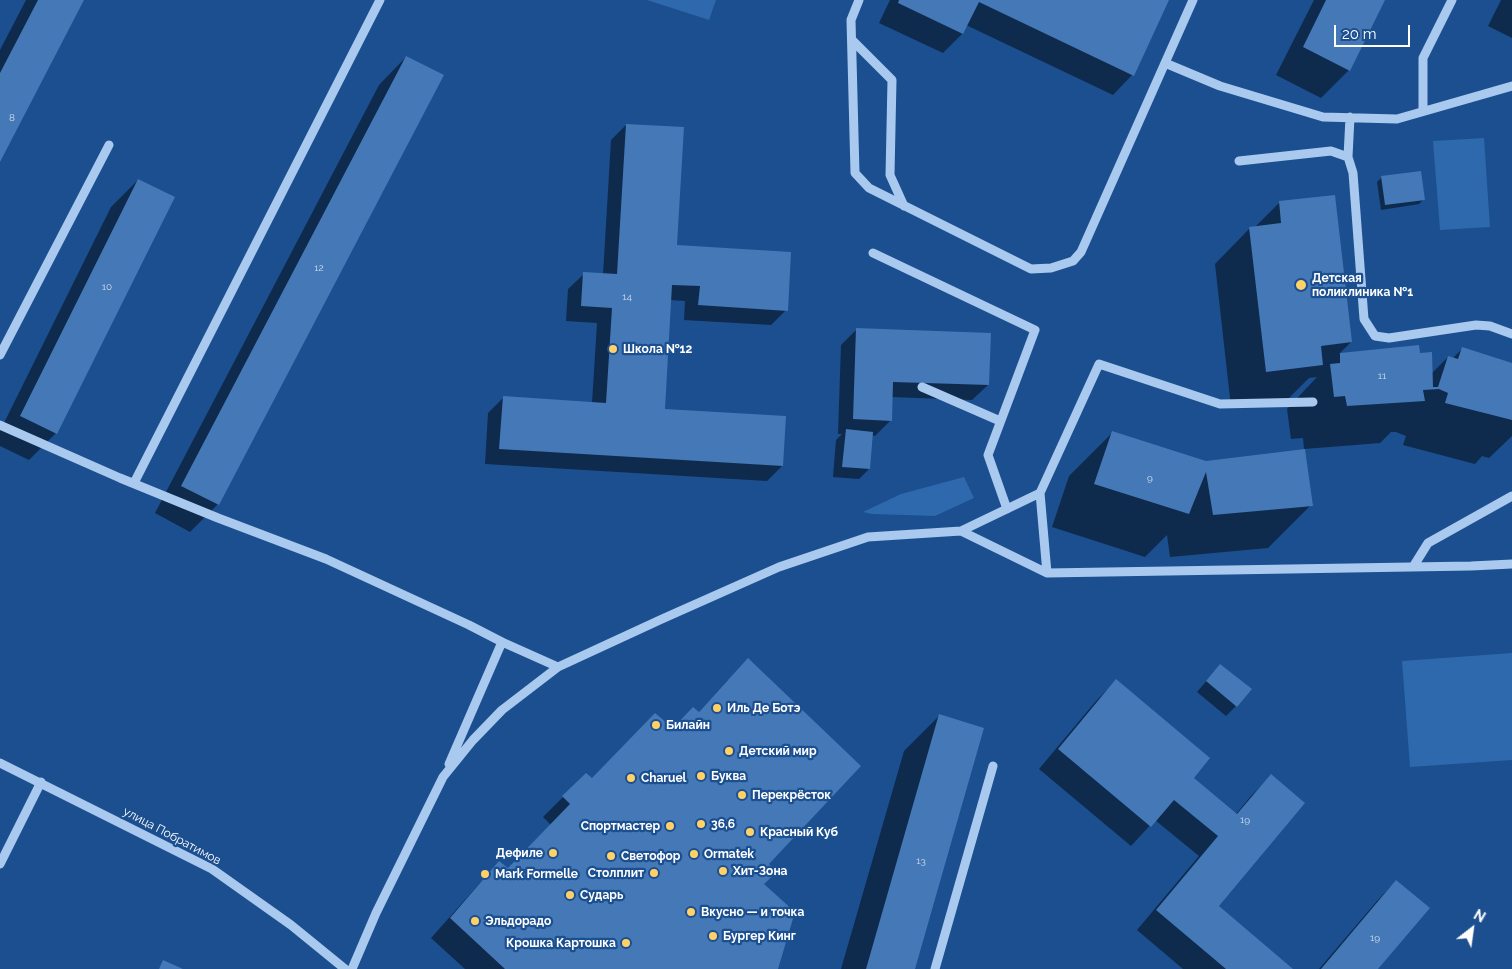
<!DOCTYPE html>
<meta charset="utf-8">
<style>
body{margin:0}
#map{position:relative;width:1512px;height:969px;overflow:hidden;background:#1b4f8f;font-family:Raleway,sans-serif}
canvas{display:block}
.north{position:absolute;left:1447px;top:904px;width:50px;height:50px;-webkit-text-stroke:4px #1b4f8f;paint-order:stroke;rotate:30deg;font-size:14px;font-weight:700;line-height:20px;text-align:center;color:#fff}
.north::after{content:'';display:block;margin:auto;width:18px;height:22px;background:#fff;clip-path:polygon(50% 0,100% 100%,50% 72%,0 100%)}
.scale{position:absolute;left:1334px;top:25px;width:76px;height:22px;box-sizing:border-box;border:2px solid #fff;border-top:0;padding-left:6px;font-size:15px;line-height:18px;white-space:nowrap;color:#fff;-webkit-text-stroke:4px #1b4f8f;paint-order:stroke}
</style>
<div id="map">
<canvas width="1512" height="969"></canvas>
<div class="north">N</div>
<div class="scale">20 m</div>
</div>
<script>
const c = document.querySelector('canvas').getContext('2d');
c.lineJoin = 'round';
function fill(path, color) {
  c.fillStyle = color;
  c.fill(path, 'evenodd');
}
function trace(path, color, width, dash) {
  c.strokeStyle = color;
  c.lineWidth = width;
  c.lineCap = dash ? 'butt' : 'round';
  c.setLineDash(dash || []);
  c.stroke(path);
}
function write(font, color, halo, rows, align = 'center') {
  c.font = font + ' Raleway,sans-serif';
  c.lineWidth = 4.5;
  c.setLineDash([]);
  c.textBaseline = 'middle';
  c.strokeStyle = halo;
  c.fillStyle = color;
  for (const [text, x, y, turn = 0] of rows) {
    c.save();
    c.translate(x, y);
    c.rotate((+turn || 0) * Math.PI / 180);
    c.textAlign = isNaN(turn) ? turn : align;
    if (halo) c.strokeText(text, 0, 0);
    c.fillText(text, 0, 0);
    c.restore();
  }
}
const green = new Path2D(`
 M647,0H716L709,20Z
 M1484,138L1490,227L1440,230L1433,141Z
 M964,477L974,498L935,516L872,514L863,512L901,494Z
 M1512,653V760L1410,767L1402,661Z`);
const shadow = new Path2D(`
 M26,0H83L0,159V50Z
 M890,0H1168L1132,75L1113,95L966,25L962,34L943,53L879,23Z
 M1314,0H1384L1349,70L1321,98L1276,75Z
 M1501,0H1512V38L1488,26Z
 M406,57L442,76L218,504L190,532L155,513L379,85Z
 M626,125L676,246L786,310L771,325L684,320L685,301L670,300L664,411L782,466L767,481L485,464L488,413L503,398L592,403L597,323L566,321L568,289L584,274L603,275L611,140Z
 M1382,177L1423,200L1419,204L1381,210L1377,182Z
 M138,180L56,433L29,460L0,446V431L111,207Z
 M1279,203L1351,342L1339,354L1418,346L1419,355L1431,374L1448,357L1453,358L1462,349L1512,364V436L1489,458L1482,456L1475,464L1403,445L1406,436L1396,432H1391L1380,443L1304,449L1303,438L1291,439L1287,409L1317,377L1309,378L1287,400L1231,407L1215,264L1250,228H1254Z
 M857,329L988,385L972,400L891,397V420L875,436L872,435L869,469L859,479L833,477L836,440L842,434H838L841,345Z
 M1112,433L1311,505L1268,548L1170,557L1167,535L1145,557L1052,527L1069,476Z
 M1220,665L1236,706L1226,716L1197,692Z
 M728,680L768,864L763,884L777,969H465L431,938L480,883L500,863L508,869L551,825L543,817L586,774L591,780L672,730L698,713Z
 M1116,681L1192,778L1236,814L1251,796L1271,776L1217,907L1291,969H1183L1137,930L1199,856L1155,820L1131,846L1039,769L1096,701Z
 M939,716L914,969H841L904,751Z
 M1396,881L1377,969H1319L1377,901Z`);
const building = new Path2D(`
 M38,0H84L0,162V73Z
 M899,0H1169L1134,76L979,2L963,34L898,3Z
 M1326,0H1385L1350,71L1303,47Z
 M406,56L444,75L219,505L181,486Z
 M626,124L684,127L677,245L791,252L788,311L698,305L700,286L672,285L665,409L786,416L783,466L499,449L503,396L606,403L612,308L581,306L583,272L617,274Z
 M1421,171L1425,200L1385,205L1381,176Z
 M138,179L175,197L57,434L20,416Z
 M1335,195L1352,342L1321,346L1323,365L1266,372L1249,227L1281,223L1279,201Z
 M856,328L991,333L989,385L893,382L892,421L853,419Z
 M1419,345L1420,353L1432,352L1433,387H1438L1448,356L1458,359L1462,347L1512,363V420L1445,403L1448,393L1439,389L1423,390L1425,401L1347,406L1345,396L1334,397L1330,364L1340,363V353Z
 M846,429L873,432L870,469L842,467Z
 M1112,431L1206,461L1305,449L1313,506L1213,515L1206,472L1189,514L1094,484Z
 M748,658L861,766L769,864L777,872L764,884L795,912L778,969H505L450,918L499,861L508,868L570,804L562,796L586,773L592,778L655,713L673,728L693,707L699,712Z
 M1220,664L1252,689L1237,707L1206,681Z
 M1116,679L1210,758L1194,778L1237,814L1271,774L1305,803L1219,906L1293,969H1226L1156,910L1218,836L1174,800L1151,827L1058,749Z
 M939,714L984,728L915,969H866Z
 M1396,880L1430,908L1378,969H1321Z
 M163,960L183,969H159Z`);
const minor = new Path2D(`
 M859,0L851,20L855,173L869,188L1031,269L1051,268L1073,261L1081,252L1193,0
 M852,40L892,80L890,175L904,206
 M1165,63L1220,86L1323,117L1397,119L1512,86
 M1423,111V58L1452,0
 M1348,157L1350,117
 M1239,161L1331,151L1348,157L1353,173L1364,319L1375,336L1389,338L1476,325L1490,326L1512,334
 M873,253L1035,330L988,455L1007,509
 M0,355L109,145
 M922,387L1000,421
 M0,425L120,478L218,518L326,559L469,625L502,642L558,667
 M134,483L380,0
 M961,531L1047,573L1471,566L1512,564
 M1413,567L1428,543L1512,496
 M1047,573L1040,493L1099,364L1220,404L1313,402
 M0,763L212,869L291,925L345,969
 M449,764L502,642
 M0,864L41,782
 M352,969L376,913L443,777L473,740L502,710L558,667L662,619L779,567L868,537L961,531L1040,493
 M935,969L993,766`);
const markers = [
 [1301,285,6,"#ffd166"],
 [613,349,5,"#ffd166"],
 [717,708,5,"#ffd166"],
 [656,725,5,"#ffd166"],
 [729,751,5,"#ffd166"],
 [701,776,5,"#ffd166"],
 [631,778,5,"#ffd166"],
 [742,795,5,"#ffd166"],
 [701,824,5,"#ffd166"],
 [670,826,5,"#ffd166"],
 [750,832,5,"#ffd166"],
 [553,853,5,"#ffd166"],
 [694,854,5,"#ffd166"],
 [611,856,5,"#ffd166"],
 [723,871,5,"#ffd166"],
 [654,873,5,"#ffd166"],
 [485,874,5,"#ffd166"],
 [570,895,5,"#ffd166"],
 [691,912,5,"#ffd166"],
 [475,921,5,"#ffd166"],
 [713,936,5,"#ffd166"],
 [626,943,5,"#ffd166"]
];
const numberNames = [
 ["8",12,118],
 ["12",319,268],
 ["10",107,287],
 ["14",627,297],
 ["11",1382,376],
 ["9",1150,478],
 ["19",1245,820],
 ["13",921,861],
 ["19",1375,938]
];
const poiNames = [
 ["Детская",1312,278],
 ["поликлиника №1",1312,292],
 ["Школа №12",623,349],
 ["Иль Де Ботэ",727,708],
 ["Билайн",666,725],
 ["Детский мир",739,751],
 ["Буква",711,776],
 ["Charuel",641,778],
 ["Перекрёсток",752,795],
 ["36,6",711,824],
 ["Спортмастер",660,826,"right"],
 ["Красный Куб",760,832],
 ["Дефиле",543,853,"right"],
 ["Ormatek",704,854],
 ["Светофор",621,856],
 ["Хит-Зона",733,871],
 ["Столплит",644,873,"right"],
 ["Mark Formelle",495,874],
 ["Сударь",580,895],
 ["Вкусно — и точка",701,912],
 ["Эльдорадо",485,921],
 ["Бургер Кинг",723,936],
 ["Крошка Картошка",616,943,"right"]
];
const streetNames = [
 ["улица Побратимов",172,836,28]
];
fill(green, '#2e69ad');
fill(shadow, '#0007');
fill(building, '#4478b7');
trace(minor, '#a9c9ee', 9);
for (const [x, y, r, color] of markers) {
  const dot = new Path2D();
  dot.arc(x, y, r, 0, 2 * Math.PI);
  c.fillStyle = color;
  c.fill(dot);
  trace(dot, '#1b4f8f', 2);
}
write('10px', '#d0dded', null, numberNames);
write('bold 12px', '#fff', '#1b4f8f', poiNames, 'left');
write('12px', '#fff', '#1b4f8f', streetNames);
</script>
